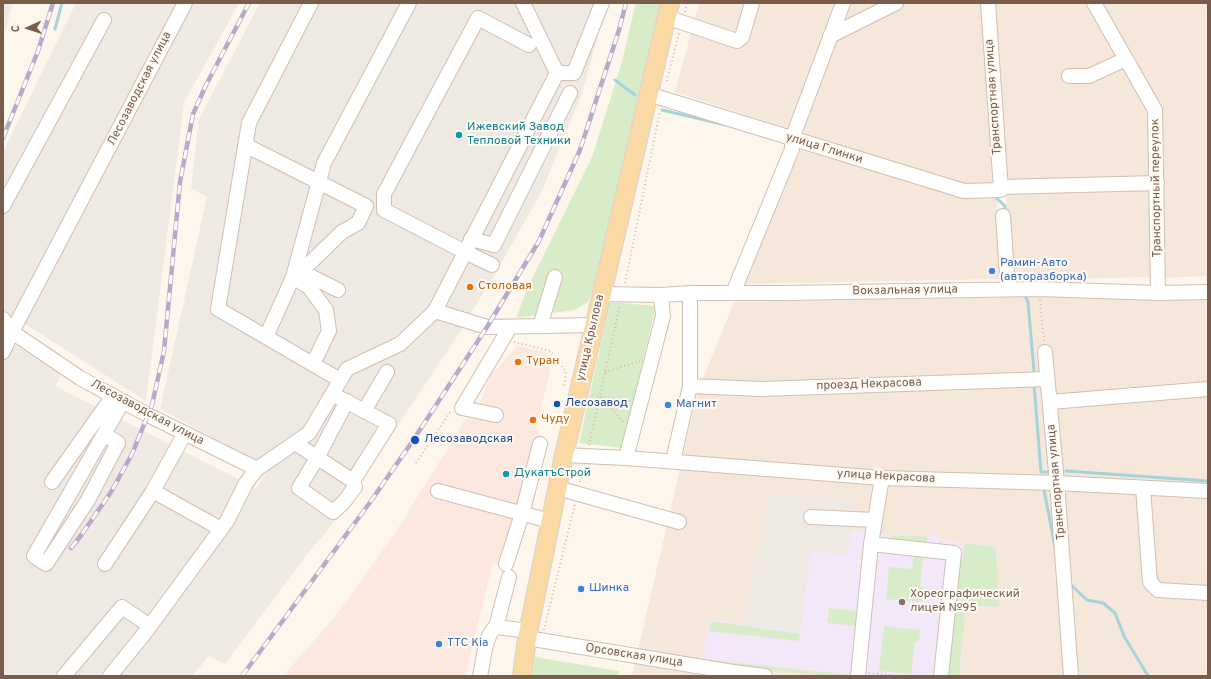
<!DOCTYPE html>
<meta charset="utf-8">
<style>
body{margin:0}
#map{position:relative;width:1211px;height:679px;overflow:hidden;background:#fdf6ec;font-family:Overpass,sans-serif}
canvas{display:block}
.frame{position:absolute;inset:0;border:4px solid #7a5c4d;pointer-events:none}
.north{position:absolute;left:8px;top:8px;width:40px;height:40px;-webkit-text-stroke:3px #fffaf3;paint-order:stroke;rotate:267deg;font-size:11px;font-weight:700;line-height:16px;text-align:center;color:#7a5c4d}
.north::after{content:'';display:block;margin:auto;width:14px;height:18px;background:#7a5c4d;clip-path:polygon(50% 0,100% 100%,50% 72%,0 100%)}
</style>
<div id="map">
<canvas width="1211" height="679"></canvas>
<div class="frame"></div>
<div class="north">С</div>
</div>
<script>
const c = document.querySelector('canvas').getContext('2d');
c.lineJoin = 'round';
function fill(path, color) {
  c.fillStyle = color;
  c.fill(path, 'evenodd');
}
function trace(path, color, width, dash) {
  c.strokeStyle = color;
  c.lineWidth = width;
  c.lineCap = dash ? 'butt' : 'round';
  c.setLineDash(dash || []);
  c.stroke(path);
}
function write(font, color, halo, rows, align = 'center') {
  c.font = font + ' Overpass,sans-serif';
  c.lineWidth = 4;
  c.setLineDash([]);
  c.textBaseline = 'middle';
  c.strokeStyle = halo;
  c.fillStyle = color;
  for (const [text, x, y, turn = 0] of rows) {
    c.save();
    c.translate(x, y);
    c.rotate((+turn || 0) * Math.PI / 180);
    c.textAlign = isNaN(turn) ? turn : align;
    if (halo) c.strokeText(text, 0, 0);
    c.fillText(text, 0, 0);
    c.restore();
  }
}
const residential = new Path2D(`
 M699,3H1208V276L1164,278V175L1006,185H961L675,92Z
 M796,149L960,194L997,196L1000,279L742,284Z
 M1153,186L1154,277L1013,280L1006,191Z
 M1208,294V676H632L698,391L734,302Z`);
const commercial = new Path2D(`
 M517,346L545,352L550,372L536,428L545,440L513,569L493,563L465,676H283L338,613L393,536L466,419L474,418L490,376Z`);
const industrial = new Path2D(`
 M3,3H13L3,38Z
 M76,3H239L184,103L146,401L11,315L3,331L9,341L29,354L63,371L55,386L256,488L269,468L160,409L207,197L191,188L199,119L260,3H607L582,93L542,191L495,274L456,338L331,526L309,552L225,664L209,656L192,676H3V152Z
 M770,493L857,501L847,556L811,551L800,633L741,624Z`);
const education = new Path2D(`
 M852,531L881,534L920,535L927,537V535L939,536V540L997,546L999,608L966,606L960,676H859L703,658L709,619L800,633L811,551L847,556Z`);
const green = new Path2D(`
 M636,3H660C638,100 614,195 593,291L588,302L575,310L516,318L527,289L592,157L621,65Z
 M610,302L656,306L622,448L579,443Z
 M889,535L920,536L927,537V543H939V541H942V547L895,542Z
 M964,543L996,547L999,607L966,605L959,676H946L958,559H963Z
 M914,555L923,556L920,587L924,588L922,602L886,599L889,567L912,569Z
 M829,608L857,611L855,626L827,623Z
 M711,621L800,634L799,641L709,631Z
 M884,626L920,630L919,642H915L911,674L879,671Z
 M535,657L619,671L618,676H532Z
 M704,660L853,675L829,676L704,663Z`);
const stream = new Path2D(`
 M55,29L62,3
 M615,80L635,95
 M662,110L726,125
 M993,195L1005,206L1006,214
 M1024,294L1028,302L1034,371
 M1034,384L1041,472H1051
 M1066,471L1208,481
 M1044,490L1055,547
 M1069,583L1087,600L1103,603L1115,613L1124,636L1148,676`);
const path = new Path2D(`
 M685,12L687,3
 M667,81L679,33
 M625,283L660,111
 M1040,300L1044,341
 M514,342L550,351L566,372L564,388
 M605,372L640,361
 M593,395L630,401
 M601,397L623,422
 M589,445L620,305
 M416,463L451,411
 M580,482L584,467
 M544,630L575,504
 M869,673L899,676`);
const minor = new Path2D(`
 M185,3L12,332L80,378L148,415L257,469L309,433L347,369L400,344L435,311L487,327L594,325
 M311,3L249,123L218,309L340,380
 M1094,3L1155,110L1158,293
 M666,17L737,41L742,37L752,3
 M830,36L896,3
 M557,73H574L602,3
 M1069,76H1089L1126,59
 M648,94L964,191L1001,190L988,3
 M245,145L366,206L358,223L342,232L312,261L293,277L309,287L326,310L329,331L313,364
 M1001,187L1157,183
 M3,206L104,20
 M1003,216L1008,289
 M471,239L494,245L570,93
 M492,265L465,252L384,210V194L478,18L529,45
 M300,271L338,290
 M733,293L792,149V139L843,3
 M601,294L661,295L690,293H783L1038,289L1158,293L1208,292
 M435,311L557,73L523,3
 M3,319L12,332L3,352
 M540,326L555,277
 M266,337L293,277L324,163L409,3
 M1045,352L1057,483L1071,676
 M690,386L762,389L1047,379
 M347,401L317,458L299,488L333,512L343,503L355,487L353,481
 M1050,402L1208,389
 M364,411L387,372
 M496,415L462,408L510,327
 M104,434L118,443L88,500L46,564L34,556L123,401
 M295,443L353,481L389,424L332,394
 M564,455L626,458L882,478L1057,483L1208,491
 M626,458L663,316L661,295
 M673,461L690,386V293
 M52,482L113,396
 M557,488L679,522
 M1143,488L1150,582L1158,590L1208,593
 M153,491L185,433
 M438,491L550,521
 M811,517L875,520
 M871,544L954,553L941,676
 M105,564L153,491L221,529
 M506,564L522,514L540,444
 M496,627L509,577
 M527,638L733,672L765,676
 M64,676L122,607L150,626
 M110,676L144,634L227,521L246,483L257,469
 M480,676C483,664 485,633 496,627L529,631
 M858,676L871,544L882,478`);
const major = new Path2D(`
 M522,676L527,638L564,455L670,3`);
const rail = new Path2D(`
 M3,138L38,51L53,3
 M71,548L82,534L111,492L132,454L152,405L164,351L180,182L193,114L206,85L249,3
 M242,676L371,501L414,439L487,327L539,241L580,150L619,30L626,3`);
const markers = [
 [459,135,4,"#0f9aa8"],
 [992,271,4,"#3f7fe0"],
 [470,287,4,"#e8710a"],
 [518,362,4,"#e8710a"],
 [557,404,4,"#1a4fb4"],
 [668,405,4,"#3f7fe0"],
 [533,420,4,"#e8710a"],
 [415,440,5,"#1a4fb4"],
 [506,474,4,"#0f9aa8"],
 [581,589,4,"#3f7fe0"],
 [902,602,4,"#8d6e63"],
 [439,644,4,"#3f7fe0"]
];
const streetNames = [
 ["Лесозаводская улица",140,89,-63],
 ["Транспортная улица",994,97,-94],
 ["улица Глинки",824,149,17],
 ["Транспортный переулок",1157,188,-91],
 ["Вокзальная улица",905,291,-1],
 ["улица Крылова",591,338,-77],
 ["проезд Некрасова",869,385,-2],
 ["Лесозаводская улица",147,413,28],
 ["улица Некрасова",886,477,3],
 ["Транспортная улица",1057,482,-95],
 ["Орсовская улица",634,656,9]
];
const cultureNames = [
 ["Ижевский Завод",467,128],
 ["Тепловой Техники",467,142],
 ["ДукатъСтрой",514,474]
];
const shopNames = [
 ["Рамин-Авто",1000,264],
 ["(авторазборка)",1000,278],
 ["Магнит",676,405],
 ["Шинка",589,589],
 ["ТТС Kia",447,644]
];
const foodNames = [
 ["Столовая",478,287],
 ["Туран",526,362],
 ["Чуду",541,420]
];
const transitNames = [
 ["Лесозавод",565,404],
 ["Лесозаводская",424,440]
];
const educationNames = [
 ["Хореографический",910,595],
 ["лицей №95",910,609]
];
fill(residential, '#f5e8da');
fill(commercial, '#fde8e0');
fill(industrial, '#efe9e4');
fill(education, '#f3e8fa');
fill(green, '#d8ecc9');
trace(stream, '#a5d3da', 3);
trace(minor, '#d1beb0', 16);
trace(major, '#dad1cd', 20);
trace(path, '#d9b8a5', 2, [1, 3]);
trace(minor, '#fff', 14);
trace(major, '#fbd9a5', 18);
trace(rail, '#b9a8c9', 4.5);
trace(rail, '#fffaf3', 3, [9]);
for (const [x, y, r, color] of markers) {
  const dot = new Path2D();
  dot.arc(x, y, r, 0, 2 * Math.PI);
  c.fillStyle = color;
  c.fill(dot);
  trace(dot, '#fffaf3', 1.5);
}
write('12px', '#7a5c4d', '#fffaf3', streetNames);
write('12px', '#0d838f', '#fffaf3', cultureNames, 'left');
write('12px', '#366cbe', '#fffaf3', shopNames, 'left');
write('12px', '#c56008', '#fffaf3', foodNames, 'left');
write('12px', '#164399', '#fffaf3', transitNames, 'left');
write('12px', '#785e54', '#fffaf3', educationNames, 'left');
</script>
